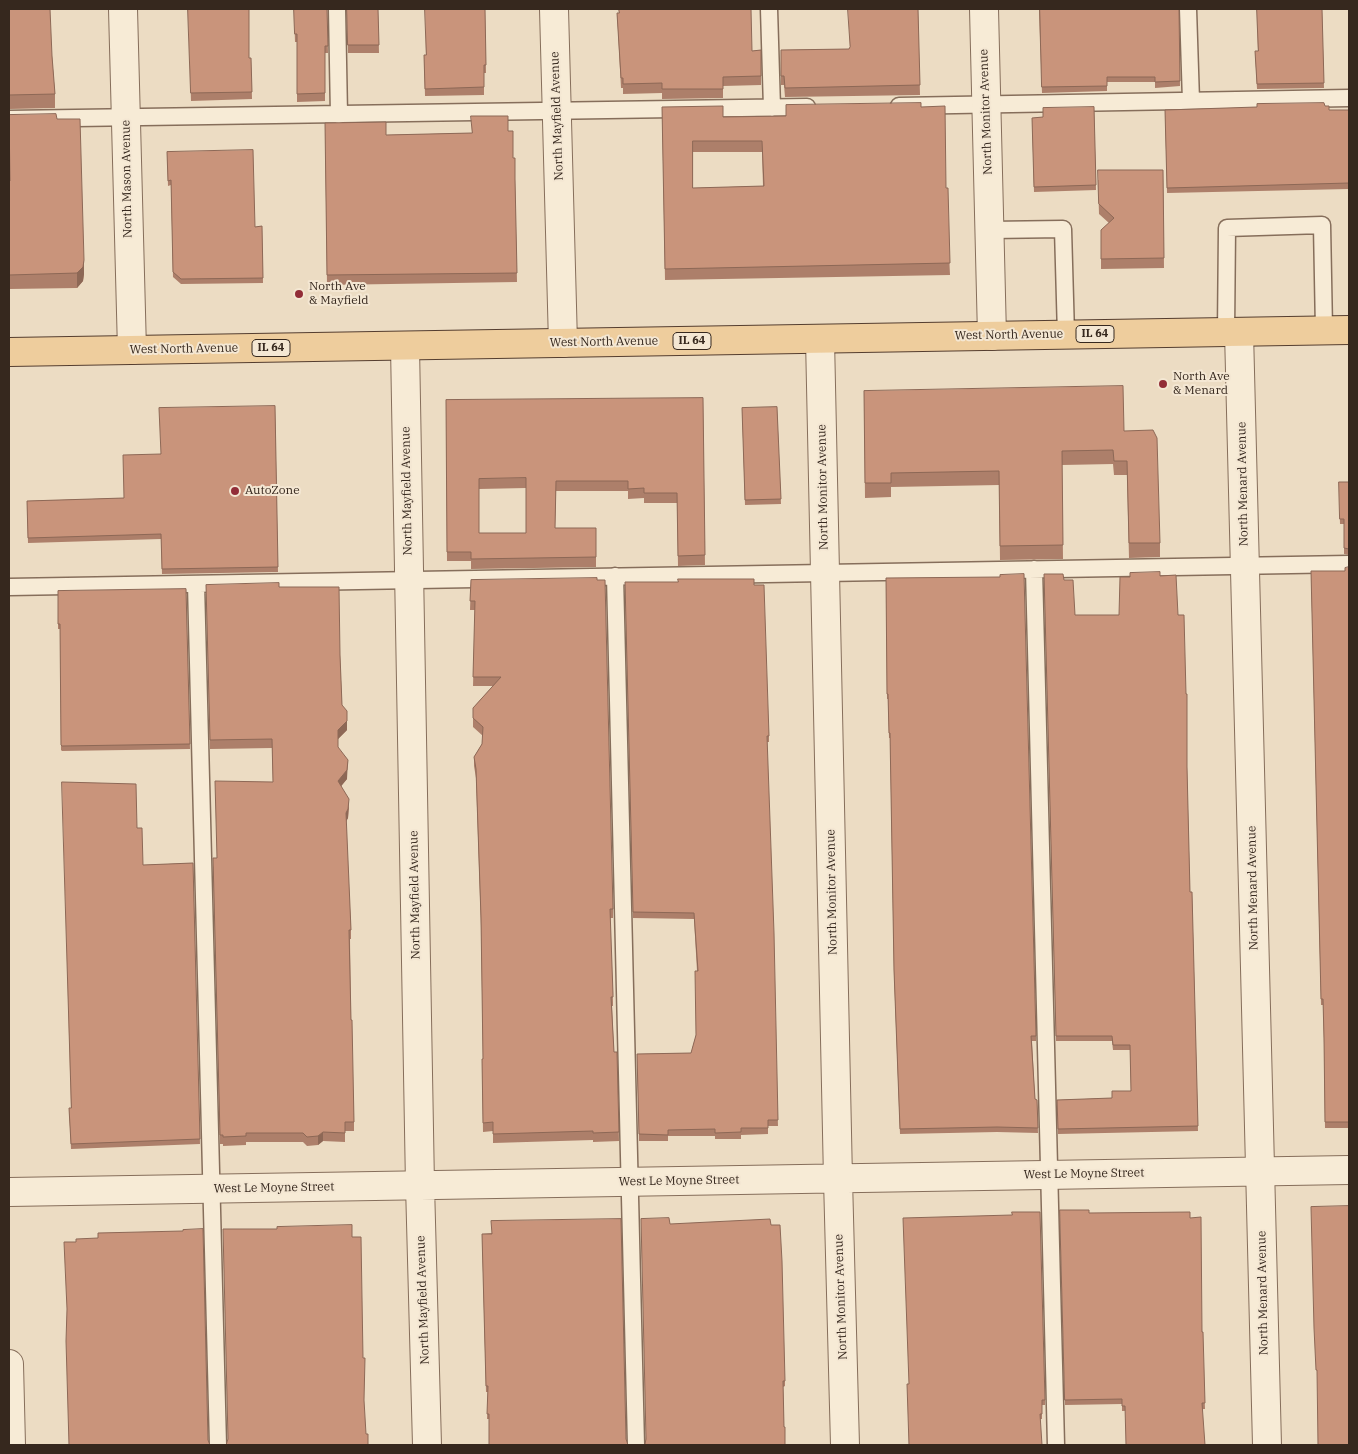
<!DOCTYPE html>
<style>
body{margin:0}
#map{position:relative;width:1358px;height:1454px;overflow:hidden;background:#ecdcc3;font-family:"IBM Plex Serif",serif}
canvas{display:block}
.frame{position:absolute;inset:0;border:10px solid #36281e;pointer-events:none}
</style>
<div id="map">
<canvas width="1358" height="1454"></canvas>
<div class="frame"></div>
</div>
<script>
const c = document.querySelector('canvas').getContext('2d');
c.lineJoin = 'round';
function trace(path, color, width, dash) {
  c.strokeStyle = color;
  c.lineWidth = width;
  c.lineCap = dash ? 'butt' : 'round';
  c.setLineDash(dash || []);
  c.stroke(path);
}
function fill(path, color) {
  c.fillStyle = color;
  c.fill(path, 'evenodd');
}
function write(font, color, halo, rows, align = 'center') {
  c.font = font + ' "IBM Plex Serif",serif';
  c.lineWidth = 4;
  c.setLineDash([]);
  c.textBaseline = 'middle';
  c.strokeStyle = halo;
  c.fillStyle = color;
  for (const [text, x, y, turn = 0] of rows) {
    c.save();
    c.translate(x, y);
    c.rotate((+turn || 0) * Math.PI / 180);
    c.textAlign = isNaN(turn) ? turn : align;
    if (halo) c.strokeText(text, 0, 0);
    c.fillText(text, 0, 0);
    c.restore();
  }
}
const service = new Path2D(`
 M337,9L339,115
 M769,9L772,108
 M1188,9L1191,101
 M899,106L1349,98
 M9,119L807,107
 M990,230L1063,229L1066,335
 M1226,332L1227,228L1322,225L1324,330
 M1034,569L1056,1445
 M615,576L636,1445
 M196,584L218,1445
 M9,587L1349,564`);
const minor = new Path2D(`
 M123,9L132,350
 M554,9L563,343
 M984,9L992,336
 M1239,332L1267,1445
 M820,339L838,1179L845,1445
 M405,346L420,1185L427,1445
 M9,1192L1349,1170
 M9,1364L11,1445`);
const primary = new Path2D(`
 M9,352L1349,330`);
const wall = new Path2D(`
 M9,9L52,56L55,94V108L9,109Z
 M188,9L249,58H251L252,99L191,101Z
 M294,9H327L328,53H325V101L297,102V42H295Z
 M347,9H378L379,53H348Z
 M485,9L486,73H484V95L425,96L424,55H426Z
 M918,9L920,95L785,97L784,85H781V50L849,49Z
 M1039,9H1179L1180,86L1155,88V82H1107V91L1042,93Z
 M1248,9H1322L1324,88L1257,89L1255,51H1258L1257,10H1248Z
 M617,13L752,51L761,50V85L723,86V98L662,99V93L623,94V88H621Z
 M662,107L723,117L786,116L921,107L946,188L950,275L665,280ZM693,152H762L763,186L693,188Z
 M1094,107L1096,190L1034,192L1032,118L1043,117Z
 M1165,110H1349V189L1167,193Z
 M57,119L84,274L83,281L77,288L9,289V181H10Z
 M325,123L386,135L471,133L508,131L513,158L515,179L517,282L327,285Z
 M167,152L255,227L262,226L263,283L181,284L173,277L171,185L168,186Z
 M1163,170L1164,268L1101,269V230L1109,223L1099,214L1098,180Z
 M864,391L1124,431L1160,543V557L1129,558L1127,475H1114L1113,464L1062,465L1063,559L1000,560L999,485L891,487V497L865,498Z
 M703,398L705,565L678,566L677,503H644V498L628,499V491H556L555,528H596V567L471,569V561H447L446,400ZM526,488V533H479V489Z
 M275,406L278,572L162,574L161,539L28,543L27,501L124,498L160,454Z
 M777,407L781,504L745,505L742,408Z
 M1339,482H1349V555L1344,554V524H1340Z
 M1349,567V1128H1325L1324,1044L1323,1005H1321L1311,571H1345Z
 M1044,574L1064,580L1075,615H1119L1160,576L1187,767L1190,892H1192L1198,1131L1058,1134L1057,1100L1112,1098L1131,1091L1130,1050H1113L1112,1041H1056Z
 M886,578L1036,1036V1041H1032L1035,1099L1037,1100L1038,1133L997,1132L900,1134L894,975L890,738H889L888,699H887Z
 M471,580L613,909V918H610L613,1002V1006H612L614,1052H617L619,1141L593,1142V1140L493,1143V1131L483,1132L482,1059H483L481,927L476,778L474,766V757L482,744L483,736L473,727V708L493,686H473L475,610H470Z
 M625,582L754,585L769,736V742H767L778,1126H768V1134L741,1135V1139H715V1136H668V1141H639L637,1054L691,1053L696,1035L697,971L694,919L633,918Z
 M206,585L279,587L340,655L342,705L347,730L338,739V747L347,779L341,786L349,808L348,818L346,821L351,930V939H350L351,1020L354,1122V1131H345V1142L323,1141L318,1145L307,1146L303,1142H246V1145L223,1146V1144H220L213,867L217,858L273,782L272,748L210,749Z
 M186,589L190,749L62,751L61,750L60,629H58V591Z
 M137,828L143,865L193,863L200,1144L71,1149L69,1108H71Z
 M1060,1210L1089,1213L1190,1218L1202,1332L1205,1409L1122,1411V1404L1065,1405Z
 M621,1219L489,1419H487L488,1392H486L482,1234Z
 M670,1224L785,1381V1386L783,1387L784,1427L645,1444Z
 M907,1390L1045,1400V1405H1042V1419H1040Z`);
const shadedWall = new Path2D(`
 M84,260V274L83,281L77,288V273Z
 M347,721V730L338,739V730Z
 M348,760L347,779L338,790V781Z
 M349,799L348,818L346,822V813Z
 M323,1132V1141L318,1145V1136Z`);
const building = new Path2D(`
 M9,9H50L52,56L55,94L9,95Z
 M188,9H249V58H251L252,92L191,93Z
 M294,9H327L328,46H325V93L297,94V34H295Z
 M347,9H378L379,45H348Z
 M425,9H485L486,65H484V87L425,89L424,55H426Z
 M619,9H751L752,51L761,50V76L723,77V89H662V83L623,84V78H621L617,13H619Z
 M848,9H918L920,85L785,88L784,76H781V50L849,49L850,47Z
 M1040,9H1179L1180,81L1155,82V77H1107V86L1042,87Z
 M1257,9H1322L1324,83L1257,84L1255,51H1258Z
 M921,103V107L945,106L946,188H948L950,263L665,269L662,107L723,106V117L786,116V105ZM693,141H762L764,186L693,188Z
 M1324,103L1325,106H1329V110H1349V183L1167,188L1165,110L1257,107V104Z
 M1094,107L1096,185L1034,187L1032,118L1043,117V108Z
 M56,114L57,119H80L84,260L83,267L77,273L9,275V181H10L9,115Z
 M471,116H508V131H513V158H515V179L517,273L327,275L325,123L386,122V135L472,133Z
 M253,150L255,227L262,226L263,278L181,279L173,272L171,180L168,181L167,152Z
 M1098,170H1163L1164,258L1101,259V230L1114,218L1099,204Z
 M1123,386L1124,431L1153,430L1157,438L1160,543H1129L1127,461H1114L1113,450L1062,451L1063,545L1000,546L999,471L891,473V483H865L864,391Z
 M703,398L705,555L678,556L677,493H644V488L628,489V481H556L555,528H596V557L471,559V552H447L446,400ZM526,478V533H479V479Z
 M275,406L278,567L162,569L161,534L28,538L27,501L124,498L123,455L161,454L159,408Z
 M777,407L781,499L745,500L742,408Z
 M1339,482H1349V549L1344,548V519H1340Z
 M1349,567V1122H1325L1324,1038L1323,999H1321L1311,571H1345V568Z
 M1160,572V576L1176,575L1178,615H1184L1186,694H1187V767L1190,892H1192L1198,1126L1058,1129L1057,1100L1112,1098V1091H1131L1130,1045H1113L1112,1036H1056L1044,574H1063L1064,580H1073L1075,615H1119L1120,577H1130V573Z
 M1024,574L1036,1036H1031L1035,1099L1037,1100L1038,1128L997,1127L900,1129L894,970L890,733H889L888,694H887L886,578L1000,577V575Z
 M597,578V580H605L613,909H610L613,994V997H611L614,1052H617L619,1132L593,1133V1131L493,1134V1122L483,1123L482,1059H483L481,918L476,769L474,757L482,744L483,727L473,718V708L501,677H473L475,601H470L471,580Z
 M678,579H754V585H764L769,736H767L774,933L778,1120H768V1128H741V1132L715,1133V1129L668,1130V1135L639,1134L637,1054L691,1053L696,1035L695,971H698L694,913L633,912L625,582H678Z
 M279,583V587H339L340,655L342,705L347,711V721L338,730V747L348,760L347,770L338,781L349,799L348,809L346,813L351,930H349L351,1020H352L354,1122H345V1133L323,1132L318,1136L307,1137L303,1133H246V1136L223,1137V1135H220L213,858H217L215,781L273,782L272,739L210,740L206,585Z
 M186,589L190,744L62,746L61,745L60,624H58V591Z
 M62,782L136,784L137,828H142L143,865L193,863L200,1139L71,1144L69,1108H71Z
 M1349,1206V1445H1318L1317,1370H1316L1314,1328L1311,1207Z
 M1060,1210H1089V1213L1190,1212V1218L1201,1217L1202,1332H1203L1205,1403H1202L1205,1445H1126L1125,1406H1122V1399L1065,1400Z
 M1012,1212H1040L1045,1400H1042V1414H1040L1042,1445H909L907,1384H909L903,1218L1012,1215Z
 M669,1218L670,1224L770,1219L771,1225H780L782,1261L785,1381H783L784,1427H785V1445H644L645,1444L646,1439L641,1219Z
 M621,1219L626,1439L628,1445H489V1414H487L488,1386H486L482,1234H492L491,1221Z
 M352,1225V1237H361L363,1358H365L364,1400L366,1434H368V1445H226L228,1439L223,1229H277V1227Z
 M203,1229L208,1440L210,1445H69L66,1341L67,1309L64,1242H76V1239L98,1238V1233L183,1231V1230Z`);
const markers = [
 [299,294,5,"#922d37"],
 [1163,384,5,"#922d37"],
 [235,491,5,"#922d37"]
];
const shields = [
 [1095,334,38],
 [692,341,38],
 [271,348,38]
];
const shieldNames = [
 ["IL 64",1095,334],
 ["IL 64",692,341],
 ["IL 64",271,348]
];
const streetNames = [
 ["North Monitor Avenue",986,112,-92],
 ["North Mayfield Avenue",557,116,-92],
 ["North Mason Avenue",127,179,-91],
 ["West North Avenue",1009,335,-1],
 ["West North Avenue",604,342,-1],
 ["West North Avenue",184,349,-1],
 ["North Menard Avenue",1243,484,-91],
 ["North Monitor Avenue",823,487,-91],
 ["North Mayfield Avenue",407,491,-91],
 ["North Menard Avenue",1253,888,-91],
 ["North Monitor Avenue",832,892,-91],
 ["North Mayfield Avenue",415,895,-91],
 ["West Le Moyne Street",1084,1174,-1],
 ["West Le Moyne Street",679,1181,-1],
 ["West Le Moyne Street",274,1188,-1],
 ["North Menard Avenue",1263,1293,-91],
 ["North Monitor Avenue",841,1297,-92],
 ["North Mayfield Avenue",423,1300,-92]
];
const poiNames = [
 ["North Ave",309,287],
 ["& Mayfield",309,301],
 ["North Ave",1173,377],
 ["& Menard",1173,391],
 ["AutoZone",245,491]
];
trace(service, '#866e5b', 19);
trace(minor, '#866e5b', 30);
trace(primary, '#543d2f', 30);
trace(service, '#f7ebd6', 16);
trace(minor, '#f7ebd6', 28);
trace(primary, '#eecd9d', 28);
fill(wall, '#ad7f6a');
fill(shadedWall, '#8d6856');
fill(building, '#c9947b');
trace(building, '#8d6856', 1);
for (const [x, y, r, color] of markers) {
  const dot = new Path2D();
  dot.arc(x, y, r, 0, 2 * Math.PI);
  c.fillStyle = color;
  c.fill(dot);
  trace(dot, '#f4e7d3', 2);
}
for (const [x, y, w] of shields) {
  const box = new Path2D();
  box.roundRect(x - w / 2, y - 8.5, w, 17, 4);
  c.fillStyle = '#f4e7d3';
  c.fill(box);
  trace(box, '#36281e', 1);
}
write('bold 11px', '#36281e', null, shieldNames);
write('12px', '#36281e', '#f4e7d3', streetNames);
write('12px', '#36281e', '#f4e7d3', poiNames, 'left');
</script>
